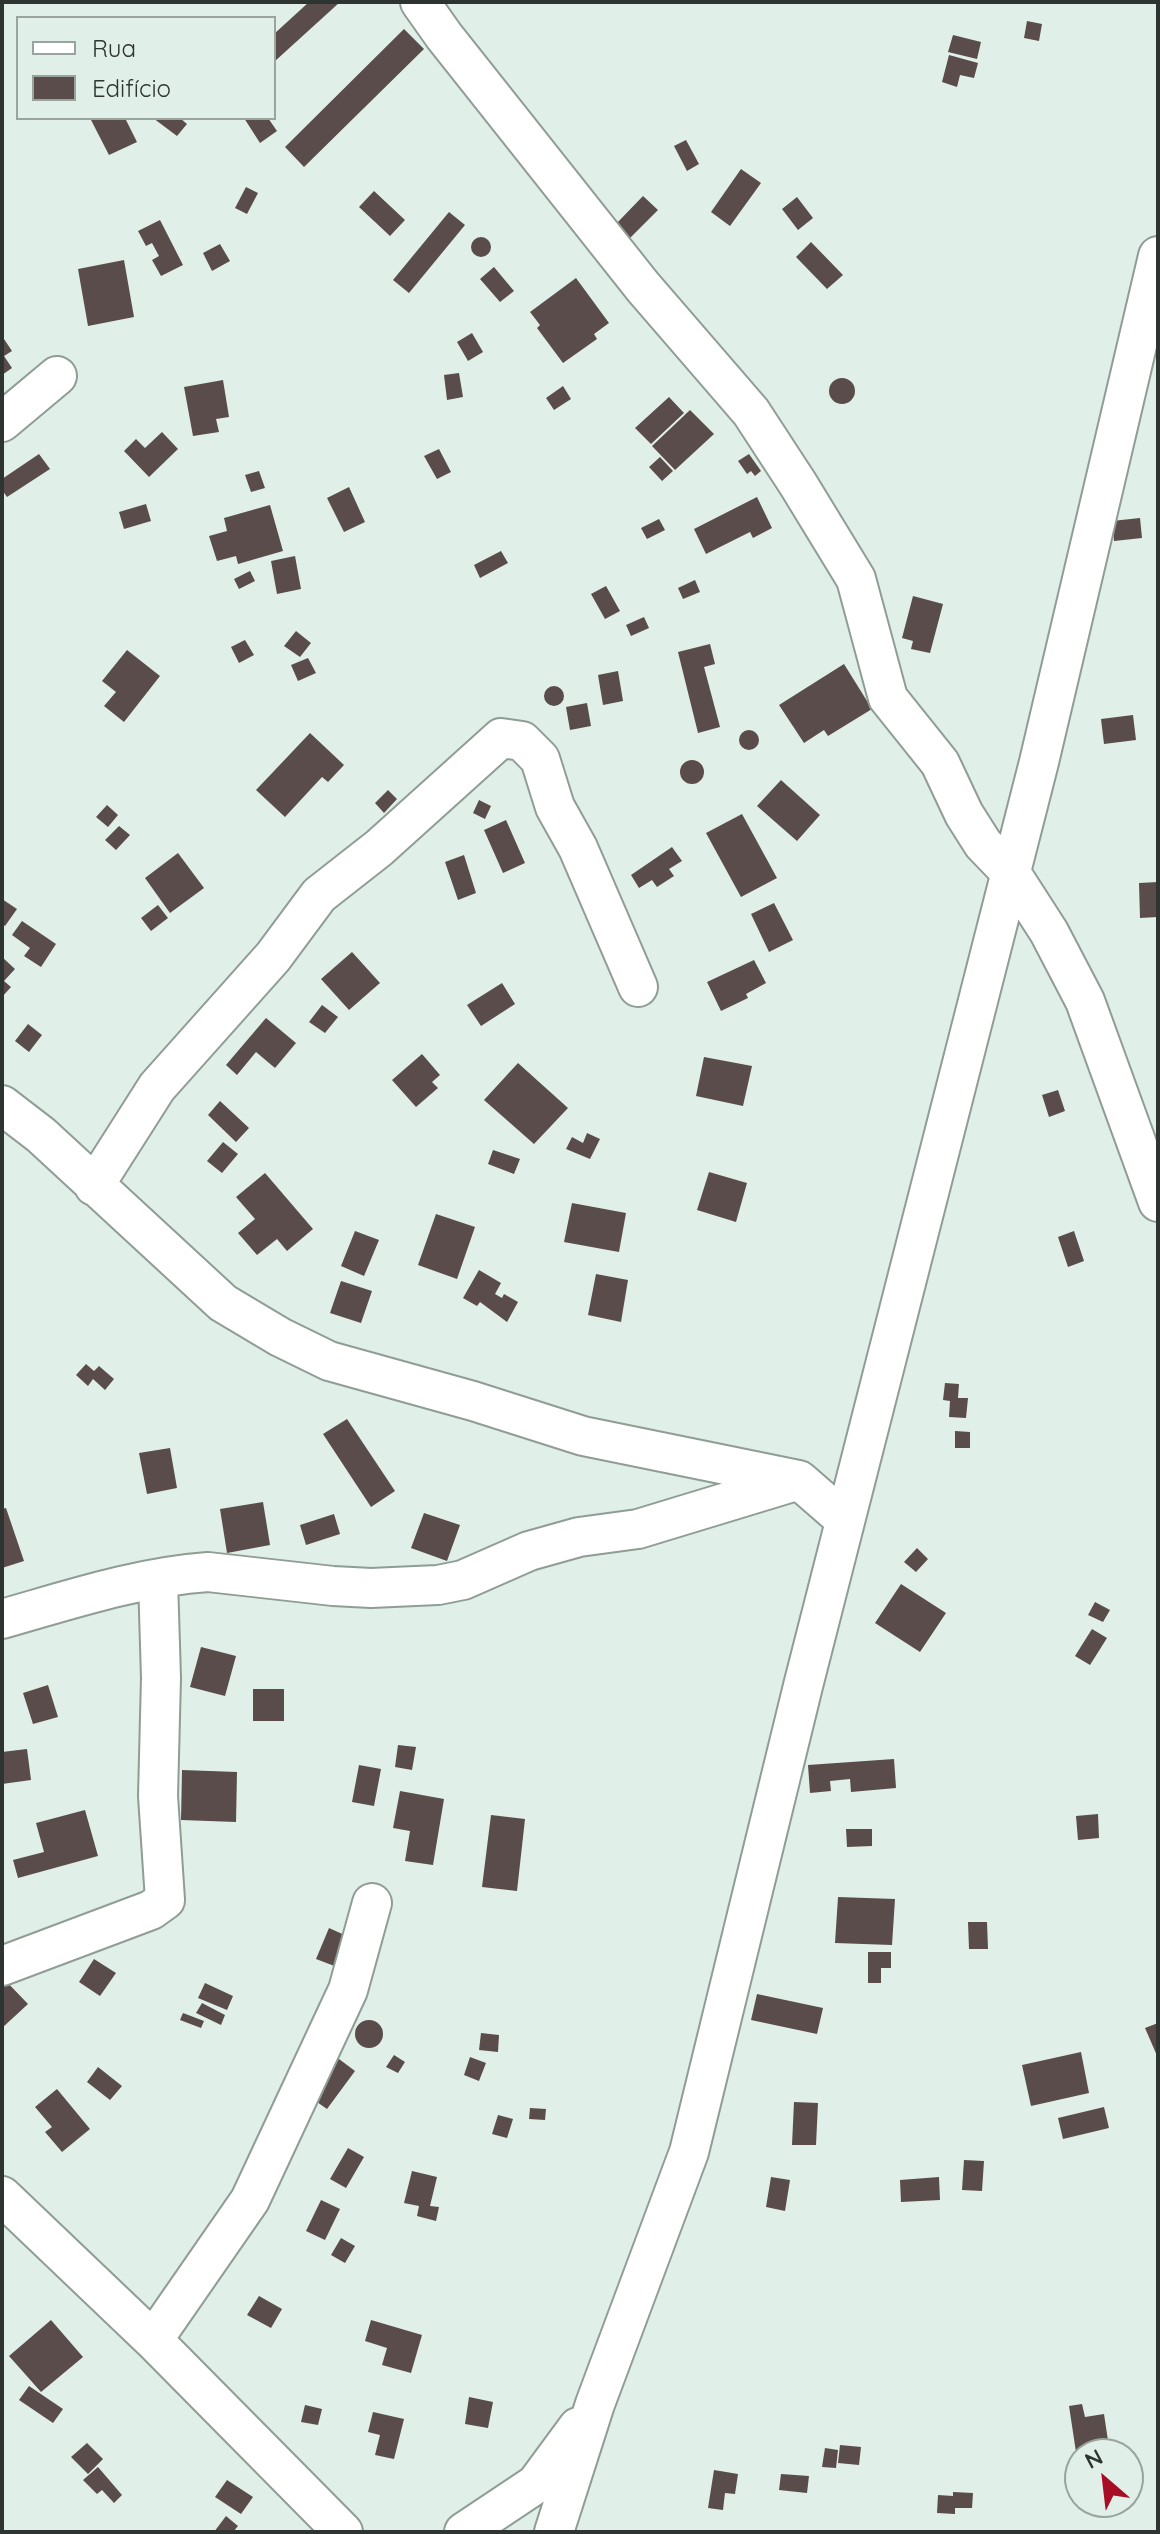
<!DOCTYPE html>
<meta charset="utf-8">
<style>
body{margin:0}
#map{position:relative;width:1160px;height:2534px;overflow:hidden;background:#e0efe7;font-family:Quicksand,sans-serif}
canvas{display:block}
.frame{position:absolute;inset:0;border:4px solid #2e3431;pointer-events:none}
.legend{position:absolute;left:16px;top:16px;width:260px;height:104px;box-sizing:border-box;background:#e0efe7;border:2px solid #99a49e;margin:0;padding:10px 14px;list-style:none;font-size:24px;color:#2e3431}
.legend li{display:flex;align-items:center;gap:16px;height:40px}
.legend b{width:40px;border:2px solid #99a49e}
.north{position:absolute;left:1064px;top:2438px;width:80px;height:80px;box-sizing:border-box;background:#e0efe7;border:2px solid #99a49e;border-radius:50%;rotate:332deg;font-size:22px;font-weight:700;line-height:32px;text-align:center;color:#2e3431}
.north::after{content:'';display:block;margin:auto;width:28px;height:36px;background:#a70e26;clip-path:polygon(50% 0,100% 100%,50% 72%,0 100%)}
</style>
<div id="map">
<canvas width="1160" height="2534"></canvas>
<div class="frame"></div>
<ul class="legend">
<li><b style="height:10px;background:#fff"></b>Rua</li>
<li><b style="height:22px;background:#5a4c4b"></b>Edifício</li>
</ul>
<div class="north">N</div>
</div>
<script>
const c = document.querySelector('canvas').getContext('2d');
c.lineJoin = 'round';
function fill(path, color) {
  c.fillStyle = color;
  c.fill(path, 'evenodd');
}
function trace(path, color, width, dash) {
  c.strokeStyle = color;
  c.lineWidth = width;
  c.lineCap = dash ? 'butt' : 'round';
  c.setLineDash(dash || []);
  c.stroke(path);
}
const building = new Path2D(`
 M309,2H340L274,62V34Z
 M1027,21L1042,24L1039,41L1024,38Z
 M404,29L424,49L304,167L285,147Z
 M953,35L981,42L977,59L948,52Z
 M949,55L978,63L974,78L960,75L957,87L942,82Z
 M95,118H125L137,142L109,155L91,120Z
 M153,118H180L187,124L177,136Z
 M244,118H268L277,131L260,143Z
 M686,140L699,164L687,171L674,146Z
 M741,169L761,183L730,226L711,212Z
 M246,187L258,193L247,214L235,208Z
 M374,191L405,220L390,236L359,207Z
 M643,196L658,210L630,238L616,224Z
 M797,197L813,218L798,230L782,209Z
 M449,212L465,225L409,293L393,280Z
 M160,220L183,265L161,276L152,260L159,256L152,243L146,246L138,231Z
 M471 247a10 10 0 1 1 20 0a10 10 0 1 1-20 0Z
 M811,242L843,275L827,289L796,257Z
 M220,244L230,261L212,271L203,253Z
 M124,260L134,317L88,326L78,269Z
 M494,267L514,291L500,302L480,279Z
 M576,278L609,323L594,334L597,339L563,363L537,328L540,325L530,312Z
 M472,333L483,352L468,361L457,342Z
 M2,336L12,351L4,356L12,368L2,375Z
 M459,373L463,397L447,400L444,375Z
 M829 391a13 13 0 1 1 26 0a13 13 0 1 1-26 0Z
 M223,380L229,417L216,419L219,432L193,436L184,387Z
 M563,386L571,399L554,410L546,398Z
 M669,397L684,413L651,444L635,428Z
 M690,410L714,434L675,470L652,446Z
 M162,432L178,449L149,477L124,451L136,439L145,448Z
 M439,449L451,472L437,479L424,456Z
 M39,454L50,469L7,497L2,490V479Z
 M749,454L761,471L755,476L751,471L747,474L738,461Z
 M660,457L673,471L662,481L649,467Z
 M259,471L265,488L251,492L245,475Z
 M349,487L365,522L344,532L327,498Z
 M757,497L772,528L753,538L750,532L706,554L694,529Z
 M146,504L151,521L124,529L119,512Z
 M270,505L283,551L238,564L236,556L217,561L209,536L227,531L224,518Z
 M1140,518L1142,538L1114,541L1112,521Z
 M659,519L665,530L647,539L641,528Z
 M501,551L508,563L480,578L474,565Z
 M295,556L301,589L277,594L271,561Z
 M250,571L255,581L239,589L234,579Z
 M695,580L700,592L683,599L678,588Z
 M606,586L620,611L605,619L591,594Z
 M913,596L943,604L930,653L911,649L913,641L902,638Z
 M644,617L649,628L631,636L626,625Z
 M296,631L311,643L300,657L284,646Z
 M245,640L254,655L239,663L231,647Z
 M710,644L715,664L704,667L720,727L698,733L678,652Z
 M127,650L160,676L124,722L104,706L116,692L102,681Z
 M308,658L316,673L298,681L291,665Z
 M844,664L872,709L828,736L824,730L804,743L779,705Z
 M618,671L623,701L603,705L598,675Z
 M544 696a10 10 0 1 1 20 0a10 10 0 1 1-20 0Z
 M587,703L591,726L570,730L566,707Z
 M1133,715L1136,740L1104,744L1101,719Z
 M739 740a10 10 0 1 1 20 0a10 10 0 1 1-20 0Z
 M310,733L344,765L328,782L322,777L285,817L256,790Z
 M680 772a12 12 0 1 1 24 0a12 12 0 1 1-24 0Z
 M781,780L820,815L797,841L757,806Z
 M388,790L397,799L384,813L375,803Z
 M479,800L491,806L485,819L473,813Z
 M107,805L118,815L108,827L96,817Z
 M742,814L777,878L741,897L706,833Z
 M506,820L525,863L503,873L484,830Z
 M119,826L130,835L116,850L105,840Z
 M672,847L682,861L669,869L674,876L657,887L652,880L639,888L631,875Z
 M178,853L204,888L170,913L145,878Z
 M464,855L476,893L458,900L445,862Z
 M1158,882V917L1140,918L1139,883Z
 M2,899L17,909L5,926L2,924Z
 M774,903L793,940L769,952L751,914Z
 M158,905L168,918L151,931L141,918Z
 M22,921L56,944L41,967L24,956L30,948L12,935Z
 M352,952L380,983L349,1010L321,979Z
 M2,957L15,969L4,981L11,987L2,997Z
 M754,960L766,983L746,994L748,998L721,1011L707,982Z
 M502,983L515,1004L481,1026L467,1005Z
 M322,1005L338,1017L325,1033L309,1022Z
 M266,1018L296,1043L275,1068L256,1052L237,1075L226,1065Z
 M28,1024L42,1035L29,1052L15,1041Z
 M422,1054L440,1075L432,1082L438,1088L416,1107L392,1080Z
 M704,1057L752,1066L743,1106L696,1096Z
 M518,1063L568,1108L534,1144L484,1100Z
 M1058,1090L1065,1111L1049,1117L1042,1095Z
 M220,1101L249,1128L236,1142L208,1115Z
 M587,1133L600,1139L590,1159L566,1149L572,1137L583,1143Z
 M223,1142L238,1154L222,1173L207,1161Z
 M493,1150L520,1159L514,1174L488,1164Z
 M709,1172L747,1183L736,1222L697,1210Z
 M265,1173L313,1229L287,1251L277,1239L257,1255L238,1233L255,1219L236,1197Z
 M572,1203L626,1213L619,1252L564,1242Z
 M436,1214L475,1227L457,1279L418,1265Z
 M355,1231L379,1240L364,1276L341,1266Z
 M1074,1231L1084,1261L1068,1267L1058,1237Z
 M479,1270L501,1283L495,1294L502,1298L504,1294L518,1302L507,1322L480,1302L477,1306L463,1298Z
 M596,1274L628,1280L621,1322L588,1315Z
 M341,1281L372,1291L361,1323L330,1313Z
 M86,1364L94,1371L99,1366L114,1379L105,1390L93,1379L88,1386L76,1375Z
 M945,1383L959,1384L958,1398H968L966,1418L949,1417L950,1401L943,1400Z
 M347,1419L395,1491L371,1507L323,1434Z
 M955,1431L970,1432V1448H955Z
 M170,1448L177,1488L147,1494L139,1453Z
 M263,1502L270,1545L227,1553L220,1509Z
 M6,1508L24,1561L2,1568V1509Z
 M424,1513L460,1525L447,1561L411,1548Z
 M334,1514L340,1534L306,1545L300,1525Z
 M917,1548L928,1559L916,1572L904,1562Z
 M901,1584L946,1613L920,1652L875,1623Z
 M1095,1602L1110,1610L1103,1622L1088,1615Z
 M1092,1629L1107,1638L1090,1665L1075,1656Z
 M201,1647L236,1656L225,1696L190,1687Z
 M48,1685L58,1717L33,1724L23,1693Z
 M253,1689H284V1721H253Z
 M398,1745L416,1747L412,1770L395,1767Z
 M27,1749L31,1780L2,1784V1752Z
 M894,1759L896,1788L851,1792L850,1779L830,1781L831,1791L810,1793L808,1765Z
 M359,1765L381,1769L374,1806L352,1802Z
 M182,1770L237,1772L236,1822L181,1820Z
 M400,1791L444,1799L433,1865L405,1861L410,1831L393,1828Z
 M85,1810L98,1856L18,1878L13,1860L44,1852L36,1823Z
 M1098,1814L1099,1838L1078,1840L1076,1816Z
 M491,1815L525,1819L517,1891L482,1887Z
 M846,1829H872V1846L847,1847Z
 M838,1897L895,1899L892,1945L835,1943Z
 M968,1922H987L988,1949H969Z
 M329,1928L349,1937L337,1967L316,1959Z
 M868,1952H891V1968H881V1983H868Z
 M94,1959L116,1973L100,1996L79,1982Z
 M2,1977L28,2004L2,2028Z
 M205,1983L233,1996L227,2010L198,1998Z
 M757,1994L823,2008L817,2034L751,2020Z
 M202,2003L225,2015L221,2025L196,2013Z
 M183,2013L204,2021L201,2028L180,2020Z
 M355 2034a14 14 0 1 1 28 0a14 14 0 1 1-28 0Z
 M1158,2023V2058L1145,2028Z
 M481,2033L499,2035L498,2052L479,2050Z
 M1081,2052L1089,2093L1031,2106L1022,2065Z
 M394,2055L405,2062L398,2073L386,2067Z
 M335,2056L355,2071L327,2109L307,2095Z
 M470,2057L486,2063L479,2081L464,2075Z
 M98,2067L122,2086L110,2100L87,2082Z
 M57,2089L90,2129L62,2152L45,2132L52,2127L35,2107Z
 M794,2102L818,2103L816,2145H792Z
 M1104,2107L1109,2128L1063,2139L1058,2118Z
 M530,2108L546,2109L545,2120L529,2119Z
 M498,2115L513,2119L507,2138L492,2134Z
 M348,2148L364,2157L346,2188L330,2179Z
 M964,2160L984,2161L982,2191L962,2190Z
 M412,2171L437,2177L430,2206L439,2207L436,2221L417,2216L419,2206L404,2203Z
 M771,2177L790,2180L785,2211L766,2207Z
 M939,2177L940,2200L901,2202L900,2180Z
 M321,2200L340,2209L325,2240L306,2231Z
 M341,2238L355,2246L345,2263L331,2255Z
 M259,2296L282,2309L271,2328L247,2315Z
 M51,2320L83,2357L41,2392L9,2356Z
 M371,2320L422,2335L411,2373L382,2365L387,2348L365,2341Z
 M29,2386L63,2409L53,2423L19,2400Z
 M469,2397L493,2402L488,2428L465,2424Z
 M1082,2404L1085,2417L1104,2414L1110,2454H1088L1087,2451L1076,2452L1069,2406Z
 M305,2405L322,2409L318,2425L301,2422Z
 M373,2412L404,2419L394,2459L375,2455L380,2435L368,2432Z
 M87,2443L103,2459L88,2474L71,2457Z
 M840,2445L861,2447L859,2465L838,2463Z
 M825,2448L838,2450L836,2468L822,2467Z
 M98,2467L122,2495L114,2503L102,2490L97,2494L83,2480Z
 M714,2470L738,2474L735,2494L725,2493L723,2510L708,2508Z
 M781,2474L809,2476L807,2493L779,2490Z
 M227,2480L253,2497L241,2514L215,2497Z
 M953,2492L973,2493L972,2508H955V2514L937,2513L938,2495L953,2496Z
 M226,2516L238,2526L233,2532H214Z`);
const street = new Path2D(`
 M420,2L444,36L643,287L751,412L798,484L856,579L888,698L940,763L964,814L983,844L1011,873L1049,932L1085,1001L1158,1202
 M2,422L57,376
 M2,1105L41,1135L223,1303L280,1337L329,1361L473,1401L583,1436L799,1480L845,1520
 M94,1186L157,1087L273,957L319,895L379,848L501,738L522,741L540,759L555,807L578,848L638,987
 M2,1619C69,1600 138,1577 208,1572L333,1586L371,1588L438,1585L463,1580L529,1551L579,1537L638,1529L796,1481
 M2,1966L151,1910L165,1900L158,1796L161,1678L158,1579
 M2,2196L153,2340L343,2532
 M153,2340L250,2200L348,1990L372,1903
 M464,2532L536,2484L578,2427
 M554,2532L595,2404L689,2152L803,1686L1039,762L1158,256`);
fill(building, '#5a4c4b');
trace(street, '#8f9d95', 42);
trace(street, '#fff', 38);
</script>
